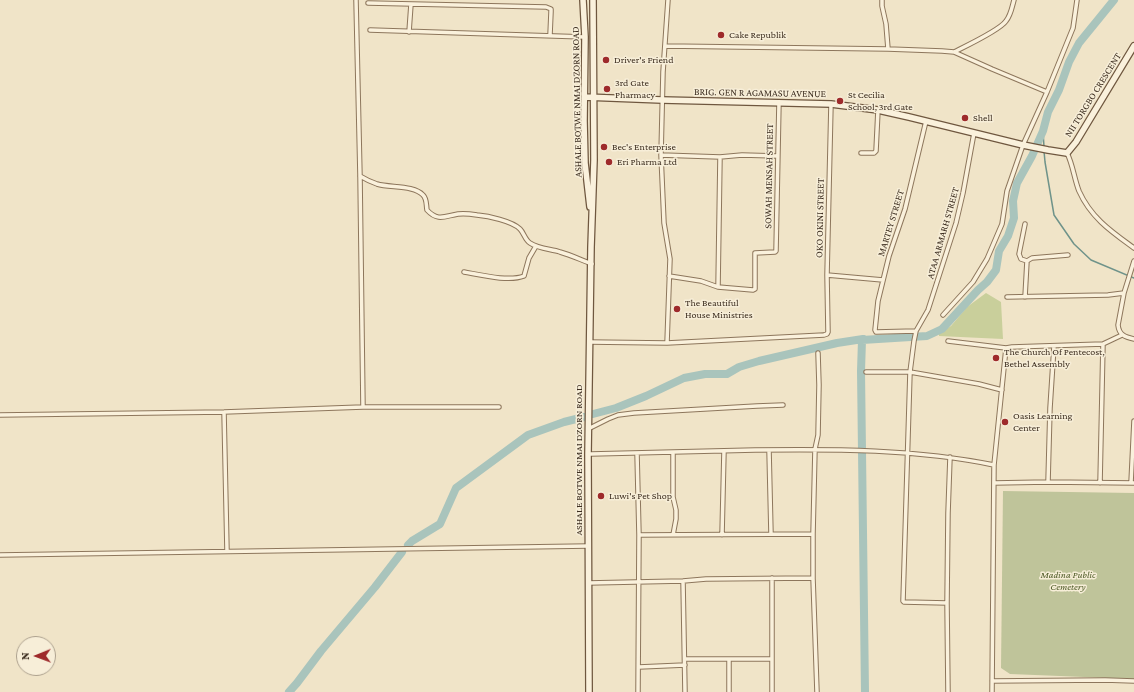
<!DOCTYPE html>
<style>
body{margin:0}
#map{position:relative;width:1134px;height:692px;overflow:hidden;background:#f0e4c8;font-family:"Crimson Pro",serif}
canvas{display:block}
.north{position:absolute;left:16px;top:636px;width:40px;height:40px;box-sizing:border-box;background:#f7eed8;border:1px solid #ada18e;border-radius:50%;rotate:269deg;font-size:11px;font-weight:700;line-height:16px;text-align:center;color:#3d2e20}
.north::after{content:'';display:block;margin:auto;width:14px;height:18px;background:#9e2a2b;clip-path:polygon(50% 0,100% 100%,50% 72%,0 100%)}
</style>
<div id="map">
<canvas width="1134" height="692"></canvas>
<div class="north">N</div>
</div>
<script>
const c = document.querySelector('canvas').getContext('2d');
c.lineJoin = 'round';
function fill(path, color) {
  c.fillStyle = color;
  c.fill(path, 'evenodd');
}
function trace(path, color, width, dash) {
  c.strokeStyle = color;
  c.lineWidth = width;
  c.lineCap = dash ? 'butt' : 'round';
  c.setLineDash(dash || []);
  c.stroke(path);
}
function write(font, color, halo, rows, align = 'center') {
  c.font = font + ' "Crimson Pro",serif';
  c.lineWidth = 3;
  c.setLineDash([]);
  c.textBaseline = 'middle';
  c.strokeStyle = halo;
  c.fillStyle = color;
  for (const [text, x, y, turn = 0] of rows) {
    c.save();
    c.translate(x, y);
    c.rotate((+turn || 0) * Math.PI / 180);
    c.textAlign = isNaN(turn) ? turn : align;
    if (halo) c.strokeText(text, 0, 0);
    c.fillText(text, 0, 0);
    c.restore();
  }
}
const green = new Path2D(`
 M986,293L1001,302L1003,339L939,336V333L951,326L967,307Z`);
const cemetery = new Path2D(`
 M1003,491L1134,493V679L1010,674L1001,668Z`);
const stream = new Path2D(`
 M1043,131L1044,147
 M1044,151L1045,162L1054,215L1074,244L1091,260L1134,278`);
const river = new Path2D(`
 M593,414L616,408L646,396L684,378L705,374H727L739,367L759,361L837,343L863,339
 M408,545L412,541L440,524L456,488L528,435L564,422L584,417
 M289,692L297,683L321,651L375,587L402,552
 M865,692L861,371L862,340L927,336L942,329L978,290L987,282L996,270L999,251L1008,236L1014,218L1013,201L1017,183L1032,156L1043,131L1048,112L1059,90L1069,62L1079,43L1114,0`);
const street = new Path2D(`
 M356,0L360,176L363,407
 M882,0V6L886,24L888,49
 M368,3L546,7L551,9V12L550,35
 M370,30L585,37
 M409,32L411,4
 M665,46L888,49L942,51L954,52L992,69L1047,92
 M954,52C966,46 1000,30 1006,21C1011,15 1012,7 1014,0
 M861,153H874L876,151L878,110
 M1067,153C1073,165 1074,178 1079,191C1091,218 1112,232 1134,248
 M661,155L720,157L742,155L777,156
 M360,176C365,179 371,182 377,184C390,188 414,185 423,195C427,199 426,204 427,210C438,222 445,216 458,214C464,213 471,214 477,215C488,216 512,221 520,229C524,233 525,240 530,243C539,249 551,249 560,252C571,255 581,260 592,264
 M1025,224L1019,254L1021,259L1027,261
 M1134,261L1124,293L1118,325C1119,335 1125,337 1134,339
 M464,272C481,275 509,282 524,276L529,258L536,246
 M827,275L883,280
 M669,276L701,281L718,287L753,290L755,289V253L775,252L776,251L779,102
 M718,287L720,157
 M1007,297L1108,295L1124,293
 M1025,297L1027,261L1032,258L1068,255
 M943,315L973,282L987,259L1002,224L1007,191L1023,145L1047,92L1073,28L1077,0
 M916,331L876,332L875,330L878,301L889,256L905,209L926,121
 M948,341L1006,348L1012,347L1103,344L1122,335
 M589,342L667,343L824,335L827,334L828,332L827,275L831,104
 M667,343L670,259L664,223L661,155L663,72L668,0
 M866,372H910L979,384L1002,390
 M224,412L227,551
 M0,415L224,412L363,407H499
 M588,429L608,419L618,415L634,413L757,406L783,405
 M769,450L771,534
 M637,453L639,535L638,692
 M588,454C644,453 700,451 755,450C835,449 916,449 994,465
 M1048,482L1050,408L1054,346
 M994,483L1048,482L1134,483
 M1100,483L1103,344
 M1131,483L1134,421
 M639,535L813,534
 M673,535L676,519V510L673,497V452
 M722,535L724,451
 M0,555L588,546
 M772,578V692
 M683,581L685,692
 M588,583L683,581L706,579L813,578
 M947,603L904,602L903,601L910,372L914,341L916,331L928,310L956,223L963,193L974,133
 M685,659H772
 M729,659V692
 M639,667L685,665
 M992,681L1105,680L1134,681
 M817,692L813,578V534L815,449L818,435L819,385L818,353
 M948,692L947,603L948,513L950,457
 M992,692L994,465L1006,348`);
const secondary = new Path2D(`
 M583,0L585,37L584,121L585,163L590,207
 M585,97L662,100L831,104L878,110L909,117L1023,145L1048,150L1067,153L1076,142L1134,46
 M589,692L588,454L591,247L594,160L593,0`);
const markers = [
 [721,35,4,"#9e2a2b"],
 [606,60,4,"#9e2a2b"],
 [607,89,4,"#9e2a2b"],
 [840,101,4,"#9e2a2b"],
 [965,118,4,"#9e2a2b"],
 [604,147,4,"#9e2a2b"],
 [609,162,4,"#9e2a2b"],
 [677,309,4,"#9e2a2b"],
 [996,358,4,"#9e2a2b"],
 [1005,422,4,"#9e2a2b"],
 [601,496,4,"#9e2a2b"]
];
const poiNames = [
 ["Cake Republik",729,35],
 ["Driver's Friend",614,60],
 ["3rd Gate",615,83],
 ["Pharmacy",615,95],
 ["St Cecilia",848,95],
 ["School, 3rd Gate",848,107],
 ["Shell",973,118],
 ["Bec's Enterprise",612,147],
 ["Eri Pharma Ltd",617,162],
 ["The Beautiful",685,303],
 ["House Ministries",685,315],
 ["The Church Of Pentecost,",1004,352],
 ["Bethel Assembly",1004,364],
 ["Oasis Learning",1013,416],
 ["Center",1013,428],
 ["Luwi's Pet Shop",609,496]
];
const streetNames = [
 ["BRIG. GEN R AGAMASU AVENUE",760,93,1],
 ["NII TORGBO CRESCENT",1093,95,-58],
 ["ASHALE BOTWE NMAI DZORN ROAD",577,102,-91],
 ["SOWAH MENSAH STREET",769,176,-89],
 ["OKO OKINI STREET",820,218,-89],
 ["MARTEY STREET",891,223,-73],
 ["ATAA ARMARH STREET",943,233,-74],
 ["ASHALE BOTWE NMAI DZORN ROAD",579,460,-90]
];
const parkNames = [
 ["Madina Public",1068,575],
 ["Cemetery",1068,587]
];
fill(green, '#c9cf9b');
fill(cemetery, '#bfc49a');
trace(stream, '#6f938a', 1.5);
trace(river, '#a9c4bc', 8);
trace(street, '#8d765c', 5.5);
trace(secondary, '#6f573f', 8);
trace(street, '#faf1dc', 3.5);
trace(secondary, '#faf1dc', 5.5);
for (const [x, y, r, color] of markers) {
  const dot = new Path2D();
  dot.arc(x, y, r, 0, 2 * Math.PI);
  c.fillStyle = color;
  c.fill(dot);
  trace(dot, '#f7eed8', 1.5);
}
write('10px', '#3d2e20', '#f7eed8', poiNames, 'left');
write('10px', '#3d2e20', '#f7eed8', streetNames);
write('italic 10px', '#4d5a26', '#f7eed8', parkNames);
</script>
